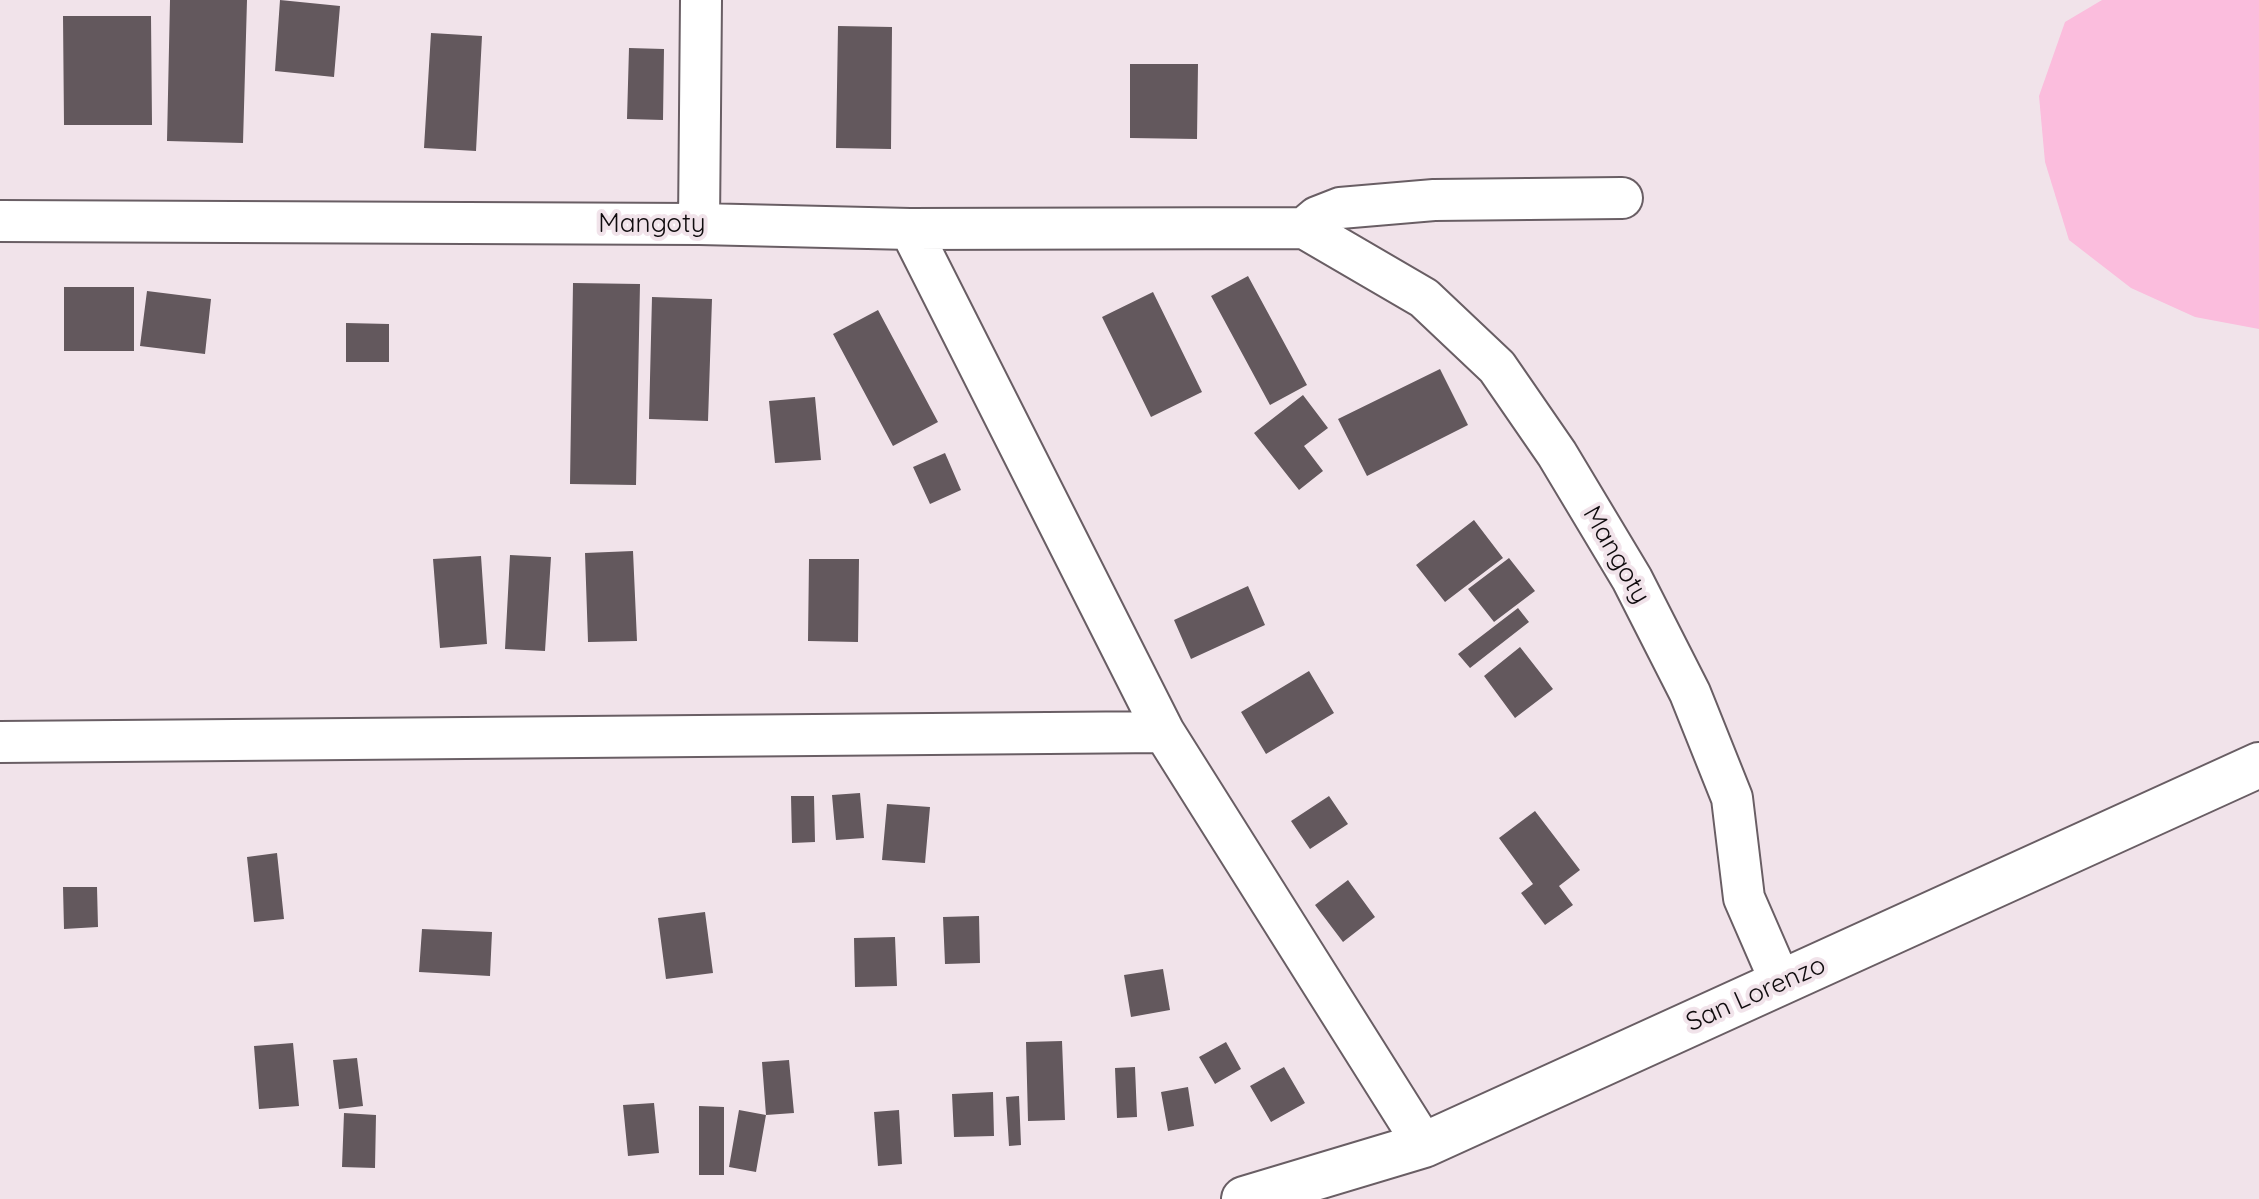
<!DOCTYPE html>
<style>
body{margin:0}
canvas{display:block;background:#f1e3ea}
</style>
<canvas width="2259" height="1199"></canvas>
<script>
const c = document.querySelector('canvas').getContext('2d');
c.lineJoin = 'round';
function fill(path, color) {
  c.fillStyle = color;
  c.fill(path, 'evenodd');
}
function trace(path, color, width, dash) {
  c.strokeStyle = color;
  c.lineWidth = width;
  c.lineCap = dash ? 'butt' : 'round';
  c.setLineDash(dash || []);
  c.stroke(path);
}
function write(font, color, halo, rows, align = 'center') {
  c.font = font + ' Quicksand,sans-serif';
  c.lineWidth = 8;
  c.setLineDash([]);
  c.textBaseline = 'middle';
  c.strokeStyle = halo;
  c.fillStyle = color;
  for (const [text, x, y, turn = 0] of rows) {
    c.save();
    c.translate(x, y);
    c.rotate((+turn || 0) * Math.PI / 180);
    c.textAlign = isNaN(turn) ? turn : align;
    if (halo) c.strokeText(text, 0, 0);
    c.fillText(text, 0, 0);
    c.restore();
  }
}
const green = new Path2D(`
 M2102,0H2259V329L2195,317L2131,288L2069,240L2045,162L2039,96L2065,22Z`);
const building = new Path2D(`
 M170,0H247L243,143L167,141Z
 M280,0L340,6L334,77L275,71Z
 M63,16H151L152,125H64Z
 M838,26L892,27L891,149L836,148Z
 M431,33L482,36L476,151L424,148Z
 M629,48L664,49L663,120L627,119Z
 M1130,64H1198L1197,139L1130,138Z
 M1248,276L1307,385L1270,405L1211,296Z
 M573,283L640,284L636,485L570,484Z
 M64,287H134V351H64Z
 M147,291L211,299L205,354L140,346Z
 M1153,292L1202,392L1151,417L1102,317Z
 M652,297L712,299L708,421L649,419Z
 M878,310L938,422L893,446L833,334Z
 M346,323L389,324V362H346Z
 M1440,369L1468,425L1367,476L1338,419Z
 M1303,395L1328,428L1304,446L1323,471L1299,490L1254,433Z
 M815,397L821,460L775,463L769,401Z
 M945,453L961,490L930,504L913,467Z
 M1474,520L1503,558L1445,602L1416,565Z
 M633,551L637,641L588,642L585,553Z
 M510,555L551,557L545,651L505,649Z
 M481,556L487,644L440,648L433,559Z
 M1509,558L1535,591L1494,622L1468,589Z
 M809,559H859L858,642L808,641Z
 M1248,586L1265,625L1191,659L1174,620Z
 M1518,608L1529,622L1470,668L1458,654Z
 M1520,647L1553,689L1515,718L1484,676Z
 M1309,671L1334,713L1266,754L1241,712Z
 M860,793L864,838L836,840L832,795Z
 M791,796H814L815,842L792,843Z
 M1329,796L1348,824L1310,849L1291,821Z
 M887,804L930,807L925,863L882,860Z
 M1535,811L1580,870L1559,886L1573,905L1545,925L1521,893L1533,884L1499,838Z
 M277,853L284,919L254,922L247,857Z
 M1348,880L1375,917L1343,942L1315,905Z
 M63,887H97L98,927L64,929Z
 M705,912L713,973L666,979L658,918Z
 M979,916L980,963L945,964L943,917Z
 M422,929L492,932L490,976L419,972Z
 M895,937L897,986L855,987L854,938Z
 M1163,969L1170,1010L1131,1017L1124,975Z
 M1062,1041L1065,1120L1028,1121L1026,1042Z
 M1226,1042L1241,1069L1215,1084L1199,1057Z
 M293,1043L299,1106L259,1109L254,1046Z
 M357,1058L363,1106L339,1109L333,1060Z
 M789,1060L794,1113L766,1115L762,1062Z
 M1135,1067L1137,1117L1117,1118L1115,1068Z
 M1284,1067L1305,1103L1271,1122L1250,1086Z
 M1188,1087L1194,1126L1168,1131L1161,1092Z
 M993,1092L994,1136L954,1137L952,1094Z
 M1019,1096L1021,1145L1009,1146L1006,1097Z
 M654,1103L659,1153L628,1156L623,1105Z
 M699,1106L724,1107V1175H699Z
 M739,1110L766,1115L756,1172L729,1167Z
 M899,1110L902,1164L878,1166L874,1112Z
 M344,1113L376,1115L375,1168L342,1167Z`);
const minor = new Path2D(`
 M0,221L699,224L910,229L1304,228L1424,298L1497,367L1557,454L1632,579L1690,693L1732,798L1744,898L1781,983
 M699,224L701,0
 M1304,228L1317,217L1340,208L1434,200L1622,198
 M910,229L1164,732L1424,1145
 M0,742L1164,732`);
const tertiary = new Path2D(`
 M1244,1199L1424,1145L2259,765`);
const streetNames = [
 ["Mangoty",652,224],
 ["Mangoty",1616,555,60],
 ["San Lorenzo",1756,994,-24]
];
fill(green, '#fbbddd');
fill(building, '#63585d');
trace(minor, '#695e64', 44);
trace(tertiary, '#695e64', 48);
trace(minor, '#fff', 40);
trace(tertiary, '#fff', 44);
write('26px', '#100c0e', '#f1e3ea', streetNames);
</script>
